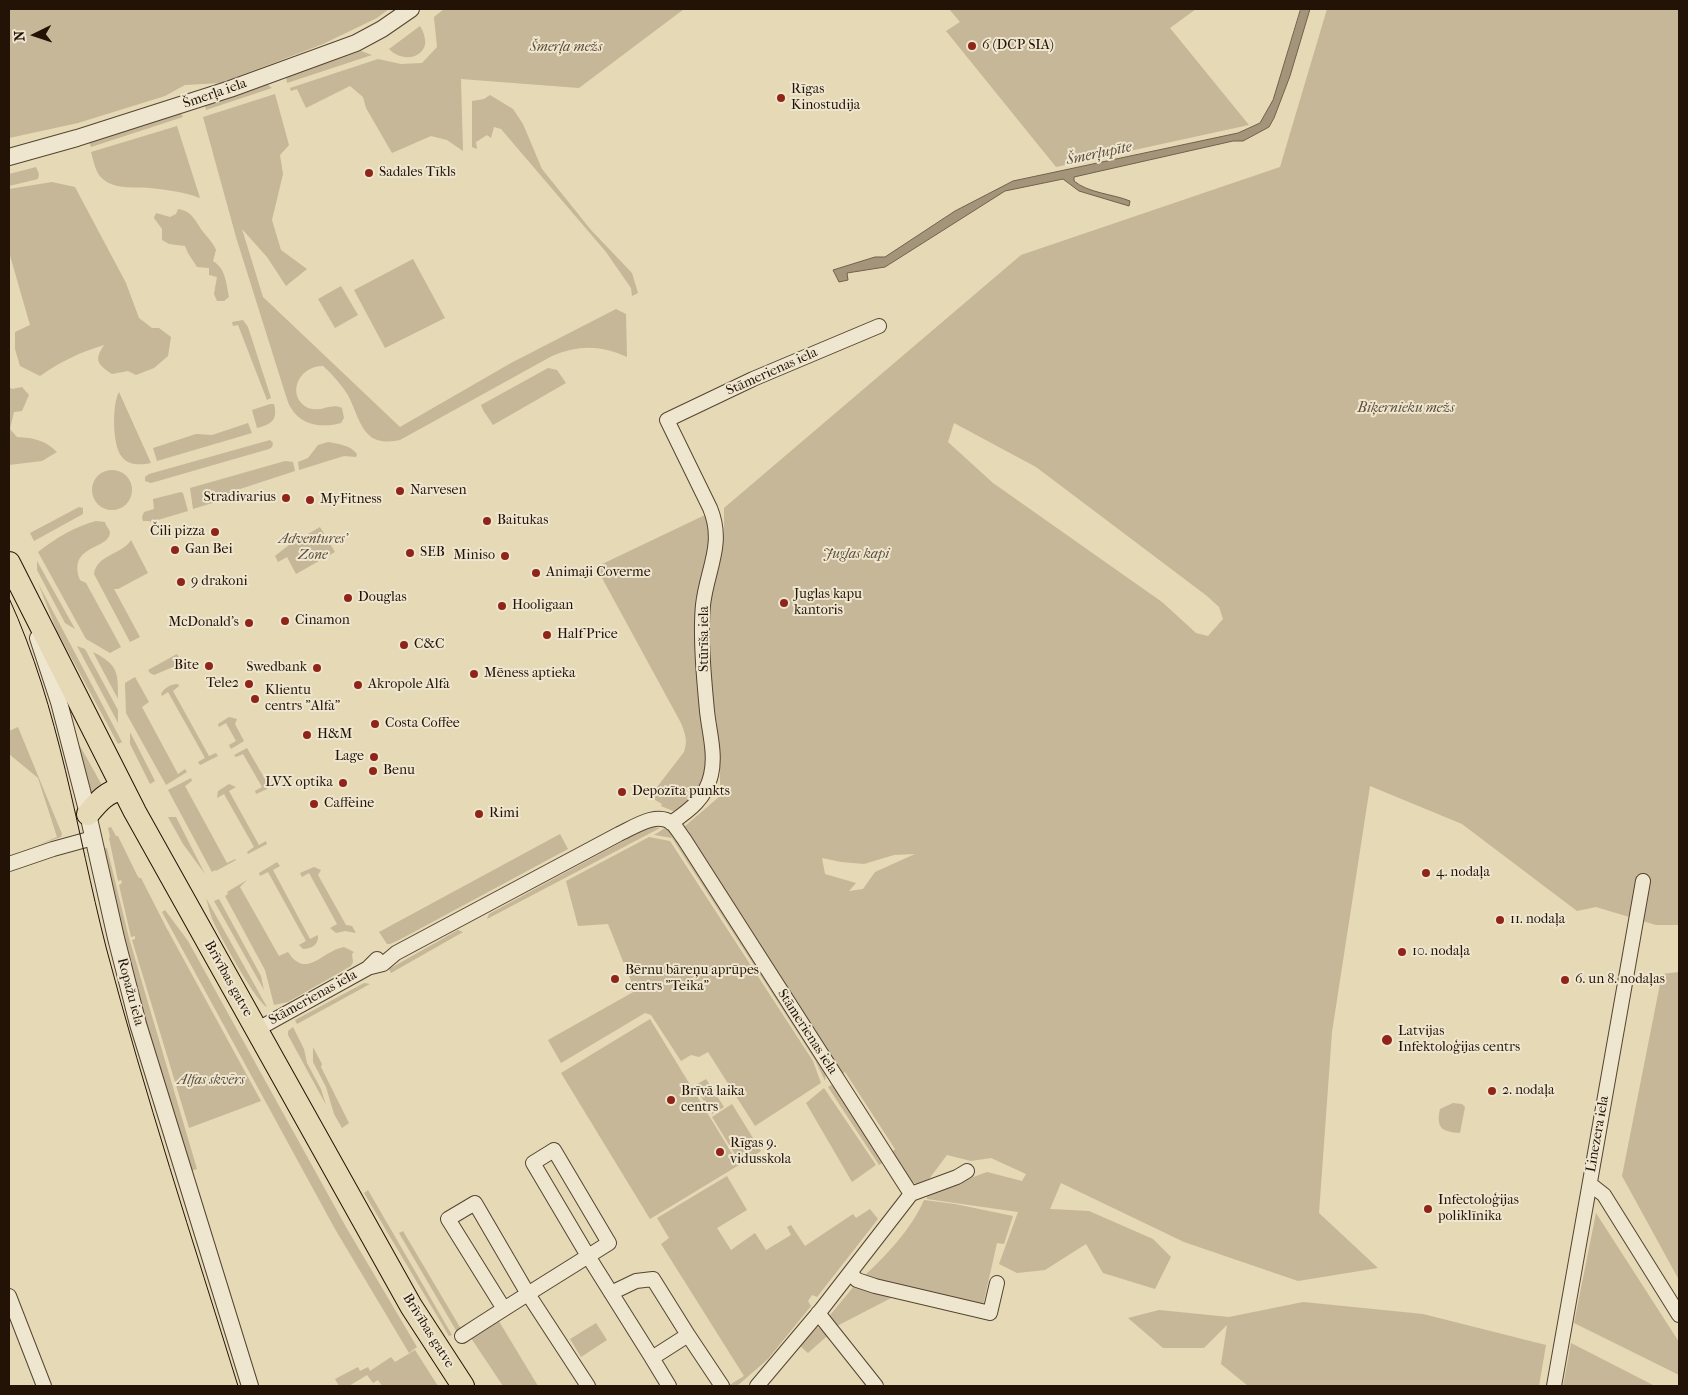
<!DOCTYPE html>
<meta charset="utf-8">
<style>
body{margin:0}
#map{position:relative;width:1688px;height:1395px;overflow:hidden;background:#e6d9b5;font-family:"IM FELL French Canon",serif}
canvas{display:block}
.frame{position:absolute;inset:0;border:10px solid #231206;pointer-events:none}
.north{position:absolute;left:10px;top:10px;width:50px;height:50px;-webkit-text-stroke:4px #efe6cf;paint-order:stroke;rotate:266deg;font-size:14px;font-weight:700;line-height:20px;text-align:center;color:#231206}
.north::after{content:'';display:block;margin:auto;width:18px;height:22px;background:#231206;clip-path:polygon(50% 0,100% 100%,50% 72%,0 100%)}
</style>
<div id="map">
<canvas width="1688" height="1395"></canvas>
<div class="frame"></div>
<div class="north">N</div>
</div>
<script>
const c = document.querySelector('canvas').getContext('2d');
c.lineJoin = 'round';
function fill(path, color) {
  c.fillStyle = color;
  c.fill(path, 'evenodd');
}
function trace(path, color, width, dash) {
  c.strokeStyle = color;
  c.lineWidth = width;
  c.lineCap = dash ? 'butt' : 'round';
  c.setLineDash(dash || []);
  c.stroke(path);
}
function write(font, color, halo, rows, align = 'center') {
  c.font = font + ' "IM FELL French Canon",serif';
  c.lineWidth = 4;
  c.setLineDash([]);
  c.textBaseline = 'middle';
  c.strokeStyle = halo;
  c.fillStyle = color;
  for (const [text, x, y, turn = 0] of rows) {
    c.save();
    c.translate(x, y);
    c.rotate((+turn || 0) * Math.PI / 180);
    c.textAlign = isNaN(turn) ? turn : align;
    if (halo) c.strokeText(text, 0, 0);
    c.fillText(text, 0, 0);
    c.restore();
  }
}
const green = new Path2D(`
 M9,9H389L377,18L323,44L221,83L185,85L165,96L78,123L9,138Z
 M444,9H684L579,88L461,79L463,151L447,140L431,136L392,153L366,108L363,97L350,86L306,108L297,89L291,91L290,88L378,59L401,64L422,63L437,47L434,17Z
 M949,9H1196L1170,28L1249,125L1056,167L946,31L960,22Z
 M1327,9H1679V925H1656L1596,907L1577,911L1462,824L1370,786L1332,1032L1319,1213L1378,1268L1298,1281L1184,1242L1061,1183L1050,1209L1089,1211L1153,1239L1171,1257L1155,1289L1103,1273L1086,1244L1045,1270L1017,1273L999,1264L1018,1212L927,1199V1194L987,1172L1022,1181L1026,1174L991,1158L971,1161L947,1155L929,1179L916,1184L908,1180L890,1154L895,1149L845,1072L840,1076L684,827L720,796V749L712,691L709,604L724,532V508L1021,255L1280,167ZM954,423L1036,467L1207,596L1219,607L1223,619L1208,636L1196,633L1162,602L993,483L948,442ZM915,854L875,872L863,889L849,891L856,883L825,874L822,858L841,862L864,864L894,855Z
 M420,26C423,31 426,38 425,45C420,61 399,60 389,49Z
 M361,51L372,55L287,83L286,77Z
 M267,84L272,88L206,110L205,105Z
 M275,94L289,145L280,155L283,174L272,220L281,250L307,269L286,286L267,257L242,229L263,297L400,427L511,363L616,309L626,314L627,357C599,345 580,345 552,356L400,440C391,442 378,443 370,436C359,427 355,408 348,395C341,384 332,374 323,366C297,366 286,397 308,408C321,413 331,402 342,408L344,418L341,423C324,428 301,426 291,408C288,404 287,398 285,393L236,237L203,117Z
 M490,95L513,109L523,124L542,169L591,230L632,273L638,293L632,296L631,288L606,252L501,129L494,127L491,138L487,135L476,142L477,149L472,147V101L484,99Z
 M181,113L183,117L91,147L89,141Z
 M177,126L200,198C185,192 167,190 150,188C134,187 110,190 99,175C95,169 93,159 91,152Z
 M36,167L39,174L38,179L9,186V174Z
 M52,182L75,187L126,283L139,318L152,328H159L171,337L168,356L154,368L136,375L128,371L112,374C97,364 94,360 104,345C79,353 61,361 40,376L20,366L15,349V332L30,325L9,252V189Z
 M178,209C193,211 196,223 204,233C209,239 213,243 216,250L213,261C226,269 226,283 229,297L224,301H217L214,294L217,277L209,275V268L197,267L188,253L185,246L169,244L162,240V229L154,218L156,213L170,217L176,214Z
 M413,259L445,318L385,348L354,290Z
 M341,286L358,315L335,328L318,299Z
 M243,320L248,327L271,398L267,400L238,325L233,326L232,322Z
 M548,368L557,370L566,383L493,425L483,410L481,405Z
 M9,387L12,389L22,387L29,395L22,411L14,412L10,429L17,437C34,438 45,440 57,452L42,461L9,465Z
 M119,392L151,463C141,465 129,466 122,457C112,446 112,404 119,392Z
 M270,404H274C278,420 272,424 257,428L252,410Z
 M248,423L252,433L157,461L153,448L196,434L212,435Z
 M270,440L273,443L272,447L269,449L151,483L145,481V477L149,474Z
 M328,442C339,444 350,445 357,454L356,457L344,456L299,470L298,462L308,458L318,445Z
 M285,461L293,462L295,471L231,492L232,497L193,509L190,488Z
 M92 490a20 20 0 1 1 40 0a20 20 0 1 1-40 0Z
 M181,492L183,493L188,511L151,522L149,521H143L142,517L144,512L154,509L153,499Z
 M79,507L83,508V514L34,541L30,533Z
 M705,515L711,530L710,551L700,583L696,616L706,759L705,777L700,790L681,809L673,811L661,806L662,804L655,800L654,791L684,752C688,741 685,733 681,723L596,567Z
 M96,521L105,522C106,527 110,529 110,533C108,550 67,545 80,580L86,583L121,647L110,653L86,639L38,552C54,539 76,526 96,521Z
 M320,527L335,552L296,574L287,557L278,562L275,556L289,545Z
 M131,540L148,573L118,589H114L140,637L130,642L94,574C97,554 122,555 131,540Z
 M37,561L75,629L65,623L37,570Z
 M38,583L122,742L118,744L57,631Z
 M77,646L85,649L118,710V723Z
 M93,652C118,665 118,671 118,699Z
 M177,654L186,670L173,667L154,675L150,673L148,670Z
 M135,677L149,702L142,707L178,774L185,769L187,772L166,785L126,713L125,683Z
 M178,684L179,686L173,691L209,756L216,753L218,756L200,765L198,762L205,758L168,692L162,696L161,694C164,688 171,684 178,684Z
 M229,717L237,719L235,724L244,741L231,749L229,745L236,741L226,723L219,727L218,724Z
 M18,727L62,834L61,837L38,845L57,837L38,778L9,754V731Z
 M130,732L155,781L150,784L130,744Z
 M78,745L80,746L103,787L92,801Z
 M247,748L265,779L271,781L267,789L256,794L255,791L262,787L243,754L236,757L234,755Z
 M191,778L192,781L185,786L227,863L235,859L236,860L216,871L215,870L212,872L168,790Z
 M229,784L236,787L229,791L259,845L266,841L267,844L248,854L247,852L254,847L224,794L217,798L218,791Z
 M168,817H176L205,874L183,844Z
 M111,827L116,836H118L137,875L139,878H141L166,927L261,1101L189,1128L132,940L135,939V936L131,937L119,885L122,883L121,880L118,881L109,838L110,837L108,828Z
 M654,827L660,828L487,919L489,914L640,832Z
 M665,828L671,831L826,1071L825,1081L815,1060L672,838L654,835Z
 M560,834L568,849L399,940L390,944H387L379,932Z
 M649,837L670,841L813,1061L821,1083L755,1126L708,1052L699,1057L691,1055L681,1061L651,1015L645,1013L561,1063L548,1040L635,991L608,924L578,926L566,881Z
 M107,848L129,938L197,1169L191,1171L134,988L101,849Z
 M277,862L280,866L273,870L310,939L318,935C319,944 312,949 303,949L299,945L306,941L268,872L260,876L259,873Z
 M314,867L321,870L318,875L346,925L352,926L356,933L345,931L336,933L330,928L337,924L309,873L302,877L300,873Z
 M247,880L240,887L279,956L288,952C306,980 322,951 344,947L354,952L352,954L353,962L351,966L288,1002L274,1005L265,970L225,896L228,894L227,892Z
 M206,898L267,1007C256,1002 220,936 213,921C210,914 208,905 206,898Z
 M219,899L261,976L264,990L214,901Z
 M165,910L188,941L346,1227L417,1347L409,1353L335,1229L162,912Z
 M458,930L463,932L391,973L389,969Z
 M1679,972V1280L1622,1176L1662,974Z
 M364,983L370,984L297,1024L295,1020Z
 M650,1019L739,1165L650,1219L561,1073Z
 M293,1027L304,1049L307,1063L321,1089L326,1105L288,1035V1031Z
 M313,1047L322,1064L321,1067L349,1123L342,1128L334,1114L326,1087L313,1062Z
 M706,1079L724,1107L712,1114L694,1086Z
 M831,1085L836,1087L884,1162L879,1165L828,1087Z
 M824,1088L876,1165L852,1182L806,1103Z
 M1453,1103L1462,1104L1465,1107L1460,1133C1441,1132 1436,1127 1440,1109Z
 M732,1104L761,1151L741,1164L712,1117Z
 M727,1176L747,1210L717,1228L731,1250L755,1233L766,1250L791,1235L787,1227L791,1225L805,1246L853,1214L856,1218L870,1209L878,1219L817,1297L812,1295L808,1301L811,1306L768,1359L737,1386H728L744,1376L661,1244L669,1238L657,1218Z
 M368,1190L452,1335L449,1336L364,1193Z
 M924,1200L955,1204L1013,1216L1004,1244L997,1243L983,1305L863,1277C886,1256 912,1228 924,1200Z
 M1596,1213L1679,1342V1375L1574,1323Z
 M403,1231L461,1329L457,1332L399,1233Z
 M855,1285L895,1296L835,1327L826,1320Z
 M1303,1302L1423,1314L1546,1345L1539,1386H1248L1221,1364L1227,1325L1204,1348H1163L1128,1318L1159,1310L1229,1317Z
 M497,1318L538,1386H503L469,1335Z
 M596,1323L607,1340L581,1357L570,1339Z
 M817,1327L820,1328L829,1338L826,1337L808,1353L800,1346Z
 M1571,1343L1655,1386H1563Z
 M415,1350L438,1386H382L378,1380L373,1383L367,1375L349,1386H339L335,1379L358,1367L360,1371L368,1367L370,1371L391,1357L395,1362Z`);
const water = new Path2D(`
 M1301,9H1310L1290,76L1274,118L1269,127L1243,141H1233L1074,177V181C1088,193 1113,194 1130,201L1129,206L1079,191L1063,179L1005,191L885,267L847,273L848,280L839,282L833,270L875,257H885L955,211L1013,181L1238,133L1260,123L1273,100Z`);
const minor = new Path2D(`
 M671,823C690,810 706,798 711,775C716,754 709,731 707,711C704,679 700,636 703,605C707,569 725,544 710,508L667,420L753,379L879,326
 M9,864L53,849L93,838
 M371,967L383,964L396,953L619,834C634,827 657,811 672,823C677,828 680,834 684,839L911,1194
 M256,1030L368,968L377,959
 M1590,1184L1604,1195L1679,1315
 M911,1194L957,1177L967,1171
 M850,1273L857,1280L875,1286L990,1313L997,1283
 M611,1293L636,1281L653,1279L688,1335
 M9,1296L44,1386
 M504,1309L448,1219L475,1203L528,1294L588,1386
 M818,1313L876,1386
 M462,1336C511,1304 560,1274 609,1243L554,1150L533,1163L588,1256L652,1358
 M669,1386L652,1358L688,1335L722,1386
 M757,1386L821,1310L911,1194
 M1554,1386L1643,881`);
const tertiary = new Path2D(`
 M9,157L77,138L230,89L356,43L382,29L411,9
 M38,638L59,702L88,814L116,938L138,1024L250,1386`);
const trunk = new Path2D(`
 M9,563L135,812L411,1306L463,1386
 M88,814C98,802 107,791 123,789`);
const tram = new Path2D(`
 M9,598C60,710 76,829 106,947C145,1095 193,1241 238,1386`);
const markers = [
 [972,46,5,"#8f2418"],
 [781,98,5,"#8f2418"],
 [369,173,5,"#8f2418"],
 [400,491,5,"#8f2418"],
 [286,498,5,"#8f2418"],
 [310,500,5,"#8f2418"],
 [487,521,5,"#8f2418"],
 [215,532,5,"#8f2418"],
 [175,550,5,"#8f2418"],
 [410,553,5,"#8f2418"],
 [505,556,5,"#8f2418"],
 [536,573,5,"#8f2418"],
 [181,582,5,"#8f2418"],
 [348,598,5,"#8f2418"],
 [784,603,5,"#8f2418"],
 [502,606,5,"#8f2418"],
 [285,621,5,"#8f2418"],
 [249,623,5,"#8f2418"],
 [547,635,5,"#8f2418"],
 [404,645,5,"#8f2418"],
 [209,666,5,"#8f2418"],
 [317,668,5,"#8f2418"],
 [474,674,5,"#8f2418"],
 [249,684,5,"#8f2418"],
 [358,685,5,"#8f2418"],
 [255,699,5,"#8f2418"],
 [375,724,5,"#8f2418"],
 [307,735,5,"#8f2418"],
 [374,757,5,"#8f2418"],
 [373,771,5,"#8f2418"],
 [343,783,5,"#8f2418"],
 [622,792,5,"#8f2418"],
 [314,804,5,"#8f2418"],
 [479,814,5,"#8f2418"],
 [1426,873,5,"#8f2418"],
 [1500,920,5,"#8f2418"],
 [1402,952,5,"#8f2418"],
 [615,979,5,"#8f2418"],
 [1565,980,5,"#8f2418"],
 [1387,1040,6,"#8f2418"],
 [1492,1091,5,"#8f2418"],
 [671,1100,5,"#8f2418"],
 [720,1152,5,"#8f2418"],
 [1428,1209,5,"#8f2418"]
];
const poiNames = [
 ["6 (DCP SIA)",982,46],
 ["Rīgas",791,90],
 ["Kinostudija",791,106],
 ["Sadales Tīkls",379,173],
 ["Narvesen",410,491],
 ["Stradivarius",276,498,"right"],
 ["MyFitness",320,500],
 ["Baitukas",497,521],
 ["Čili pizza",205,532,"right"],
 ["Gan Bei",185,550],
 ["SEB",420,553],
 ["Miniso",495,556,"right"],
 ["Animaji Coverme",546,573],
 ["9 drakoni",191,582],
 ["Juglas kapu",794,595],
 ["kantoris",794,611],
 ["Douglas",358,598],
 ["Hooligaan",512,606],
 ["Cinamon",295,621],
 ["McDonald's",239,623,"right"],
 ["Half Price",557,635],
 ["C&C",414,645],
 ["Bite",199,666,"right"],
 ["Swedbank",307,668,"right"],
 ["Mēness aptieka",484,674],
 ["Tele2",239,684,"right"],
 ["Akropole Alfa",368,685],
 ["Klientu",265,691],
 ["centrs \"Alfa\"",265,707],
 ["Costa Coffee",385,724],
 ["H&M",317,735],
 ["Lage",364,757,"right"],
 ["Benu",383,771],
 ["LVX optika",333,783,"right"],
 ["Depozīta punkts",632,792],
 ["Caffeine",324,804],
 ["Rimi",489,814],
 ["4. nodaļa",1436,873],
 ["11. nodaļa",1510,920],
 ["10. nodaļa",1412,952],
 ["Bērnu bāreņu aprūpes",625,971],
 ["centrs \"Teika\"",625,987],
 ["6. un 8. nodaļas",1575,980],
 ["Latvijas",1398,1032],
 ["Infektoloģijas centrs",1398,1048],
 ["2. nodaļa",1502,1091],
 ["Brīvā laika",681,1092],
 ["centrs",681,1108],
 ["Rīgas 9.",730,1144],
 ["vidusskola",730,1160],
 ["Infectoloģijas",1438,1201],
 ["poliklīnika",1438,1217]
];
const parkNames = [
 ["Šmerļa mežs",566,48],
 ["Biķernieku mežs",1406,409],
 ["Adventures'",313,540],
 ["Zone",313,556],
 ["Juglas kapi",856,555],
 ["Alfas skvērs",211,1081]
];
const streetNames = [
 ["Šmerļa iela",215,94,-19],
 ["Stāmerienas iela",772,372,-24],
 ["Stūrīša iela",705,639,-90],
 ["Brīvības gatve",228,979,61],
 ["Ropažu iela",130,992,75],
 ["Stāmerienas iela",313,998,-29],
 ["Stāmerienas iela",807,1032,57],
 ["Linezera iela",1598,1134,-80],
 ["Brīvības gatve",428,1331,58]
];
const waterNames = [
 ["Šmerļupīte",1099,154,-12]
];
fill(green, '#c5b797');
fill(water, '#a4957a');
trace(water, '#70614c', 1);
trace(minor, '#544432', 16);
trace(tertiary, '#544432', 18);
trace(trunk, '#231206', 24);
trace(minor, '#efe6cf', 14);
trace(tertiary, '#efe6cf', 16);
trace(trunk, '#e6d9b5', 22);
trace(tram, '#231206', 1);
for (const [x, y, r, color] of markers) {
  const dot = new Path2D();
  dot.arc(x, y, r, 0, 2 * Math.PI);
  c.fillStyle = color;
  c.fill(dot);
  trace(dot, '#efe6cf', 2);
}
write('14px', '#231206', '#efe6cf', poiNames, 'left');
write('italic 14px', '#5c4c39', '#efe6cf', parkNames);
write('14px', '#231206', '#efe6cf', streetNames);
write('italic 15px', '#5d4d3a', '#efe6cf', waterNames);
</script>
